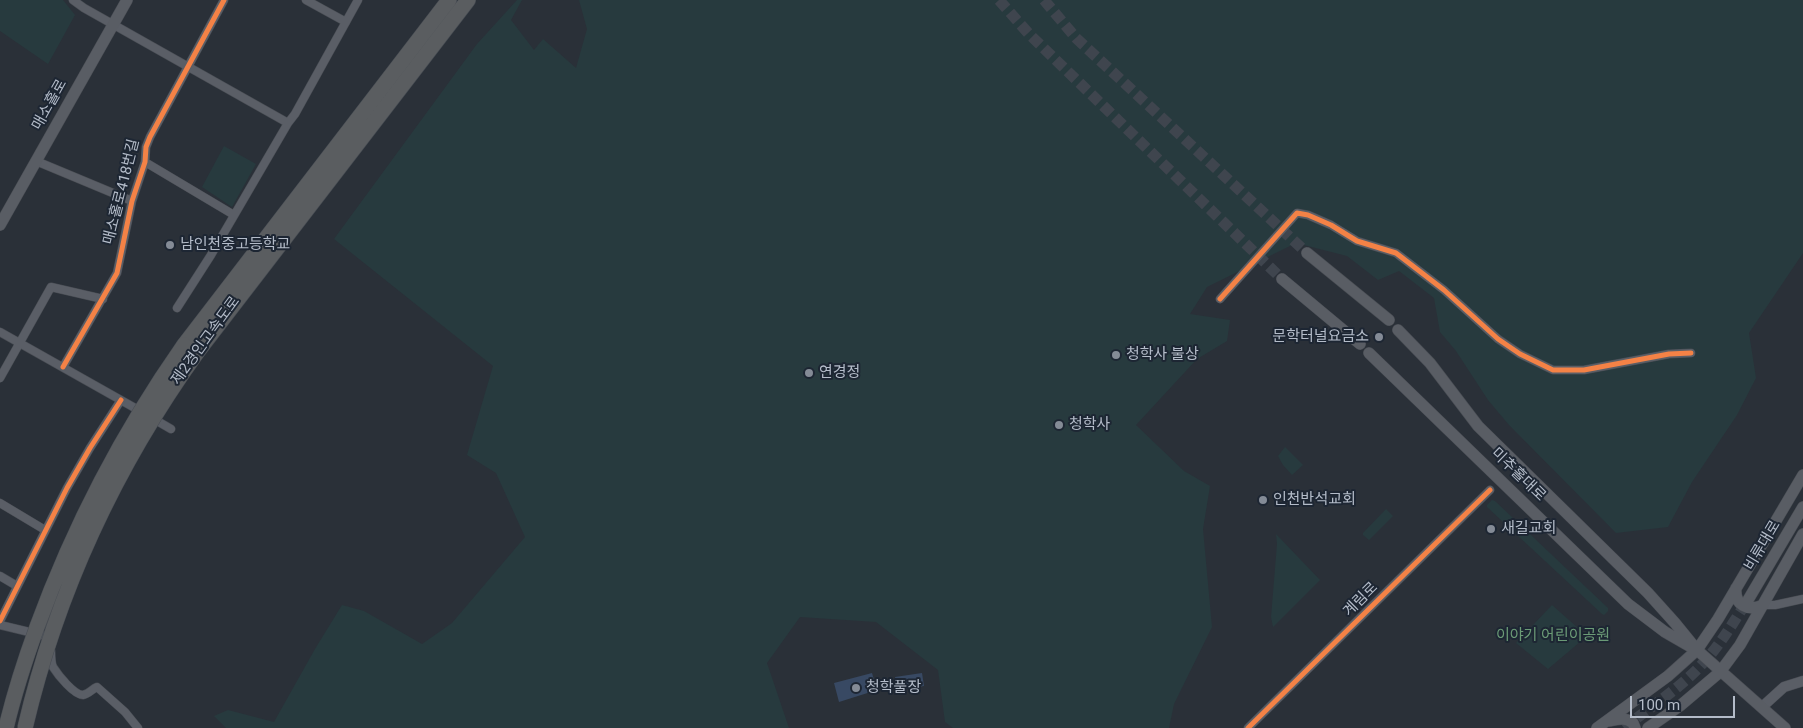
<!DOCTYPE html>
<meta charset="utf-8">
<style>
body{margin:0}
#map{position:relative;width:1803px;height:728px;overflow:hidden;background:#2a3038;font-family:Roboto,sans-serif}
canvas{display:block}
.scale{position:absolute;left:1630px;top:696px;width:105px;height:22px;box-sizing:border-box;border:2px solid #b4bcc9;border-top:0;padding-left:6px;font-size:15px;line-height:18px;white-space:nowrap;color:#b4bcc9;-webkit-text-stroke:4px #1d2633;paint-order:stroke}
</style>
<div id="map">
<canvas width="1803" height="728"></canvas>
<div class="scale">100 m</div>
</div>
<script>
const c = document.querySelector('canvas').getContext('2d');
c.lineJoin = 'round';
function fill(path, color) {
  c.fillStyle = color;
  c.fill(path, 'evenodd');
}
function trace(path, color, width, dash) {
  c.strokeStyle = color;
  c.lineWidth = width;
  c.lineCap = dash ? 'butt' : 'round';
  c.setLineDash(dash || []);
  c.stroke(path);
}
function write(font, color, halo, rows, align = 'center') {
  c.font = font + ' Roboto,"Noto Sans KR",sans-serif';
  c.lineWidth = 4;
  c.setLineDash([]);
  c.textBaseline = 'middle';
  c.strokeStyle = halo;
  c.fillStyle = color;
  for (const [text, x, y, turn = 0] of rows) {
    c.save();
    c.translate(x, y);
    c.rotate((+turn || 0) * Math.PI / 180);
    c.textAlign = isNaN(turn) ? turn : align;
    if (halo) c.strokeText(text, 0, 0);
    c.fillText(text, 0, 0);
    c.restore();
  }
}
const green = new Path2D(`
 M0,0H63L75,15L48,64L0,31Z
 M517,0H522L511,20L534,50L543,39L576,68L587,29L579,0H1803V253L1749,333L1756,378L1737,415L1692,482L1668,527L1616,533L1509,425L1488,400L1456,351L1440,332L1434,298L1399,271L1378,280L1347,256L1296,243L1207,287L1190,314L1230,320L1227,341L1197,359L1136,425L1184,471L1210,486L1203,529L1212,627L1174,704L1169,728H953L945,722L938,670L876,622L800,617L767,663L789,728H226L214,716L228,710L274,722L315,649L342,605L364,611L422,644L452,623L525,537L496,473L467,455L493,366L334,239L477,44Z
 M224,146L256,164L232,207L202,187Z
 M1285,447L1303,465L1292,475L1283,465L1278,456Z
 M1492,500L1495,501L1608,608V611L1604,615L1602,614L1487,507V505Z
 M1386,509L1393,516L1369,540L1363,535V533Z
 M1276,534L1320,580L1273,627L1271,617L1277,544Z
 M1552,605L1587,636L1548,669L1516,643Z`);
const water = new Path2D(`
 M872,673L877,690L839,702L834,683Z
 M922,673L924,686L897,690L895,677Z`);
const secondaryTunnel = new Path2D(`
 M999,0L1029,34L1282,279
 M1044,0L1076,38L1307,253
 M1624,728C1650,707 1681,688 1704,662C1721,644 1734,621 1748,600`);
const minor = new Path2D(`
 M73,0L84,8L288,123
 M306,0L346,22
 M36,161L132,201
 M145,162L234,215
 M1220,299L1297,213L1308,215L1331,225L1357,241L1396,253L1444,290L1498,339L1520,354L1553,370H1584L1669,354L1691,353
 M177,308L211,255L288,123L295,114L358,0
 M0,332L142,412
 M63,367L117,273L132,201L145,162L146,147L150,137L224,0
 M0,378L51,287L103,299
 M152,418L171,429
 M0,503L45,530
 M0,576L17,586
 M1763,605H1775L1803,599
 M0,621L67,488L90,448L121,400
 M0,625L50,637V640
 M51,651C51,657 51,663 53,667C58,675 74,695 83,695C89,694 92,689 97,687L125,712L138,728
 M1248,728L1490,490`);
const tertiary = new Path2D(`
 M1762,707L1784,687L1803,681`);
const secondary = new Path2D(`
 M0,225L127,0
 M1307,253L1389,320
 M1282,279L1360,344
 M1398,330L1430,363L1478,426L1648,593L1675,623L1697,650L1785,728
 M1369,353L1628,604L1665,632L1691,647
 M1736,588C1734,605 1748,612 1763,605
 M1748,600L1803,507
 M1609,721C1618,719 1626,717 1633,723L1635,728
 M1597,728L1668,676L1697,650L1718,619L1803,475
 M1648,728L1681,705L1720,672L1740,645L1803,534`);
const motorway = new Path2D(`
 M184,345L449,0
 M198,351L468,0`);
const motorwayBridge = new Path2D(`
 M6,728C14,694 25,660 37,627C74,526 123,432 184,345
 M25,728C57,591 116,465 198,351`);
const cycleway = new Path2D(`
 M1220,299L1297,213L1308,215L1331,225L1357,241L1396,253L1444,290L1498,339L1520,354L1553,370H1584L1669,354L1691,353
 M63,367L117,273L132,201L145,162L146,147L150,137L224,0
 M0,621L67,488L90,448L121,400
 M1248,728L1490,490`);
const markers = [
 [170,245,5,"#848b96"],
 [1379,337,5,"#848b96"],
 [1116,355,5,"#848b96"],
 [809,373,5,"#848b96"],
 [1059,425,5,"#848b96"],
 [1263,500,5,"#848b96"],
 [1491,529,5,"#848b96"],
 [856,688,5,"#848b96"]
];
const streetNames = [
 ["매소홀로",50,105,-61],
 ["매소홀로418번길",122,192,-76],
 ["제2경인고속도로",206,341,-54],
 ["미추홀대로",1518,475,44],
 ["비류대로",1763,546,-59],
 ["계림로",1361,600,-45]
];
const poiNames = [
 ["남인천중고등학교",180,245],
 ["문학터널요금소",1369,337,"right"],
 ["청학사 불상",1126,355],
 ["연경정",819,373],
 ["청학사",1069,425],
 ["인천반석교회",1273,500],
 ["새길교회",1501,529],
 ["청학풀장",866,688]
];
const parkNames = [
 ["이야기 어린이공원",1553,636]
];
fill(green, '#273a3e');
fill(water, '#384963');
trace(secondaryTunnel, '#3f454e', 11, [11, 5.5]);
trace(minor, '#484c53', 9);
trace(tertiary, '#484c53', 11);
trace(secondary, '#484c53', 12);
trace(motorway, '#474c53', 16);
trace(minor, '#5a5e66', 8);
trace(tertiary, '#5a5e66', 10);
trace(secondary, '#595d64', 11);
trace(motorway, '#5a5d60', 15);
trace(motorwayBridge, '#474c53', 16, []);
trace(motorwayBridge, '#5a5d60', 15);
trace(cycleway, '#f48246', 5);
for (const [x, y, r, color] of markers) {
  const dot = new Path2D();
  dot.arc(x, y, r, 0, 2 * Math.PI);
  c.fillStyle = color;
  c.fill(dot);
  trace(dot, '#1d2633', 2);
}
write('15px', '#b4bcc9', '#1d2633', streetNames);
write('15px', '#b4bcc9', '#1d2633', poiNames, 'left');
write('15px', '#6b9a76', '#1d2633', parkNames);
</script>
